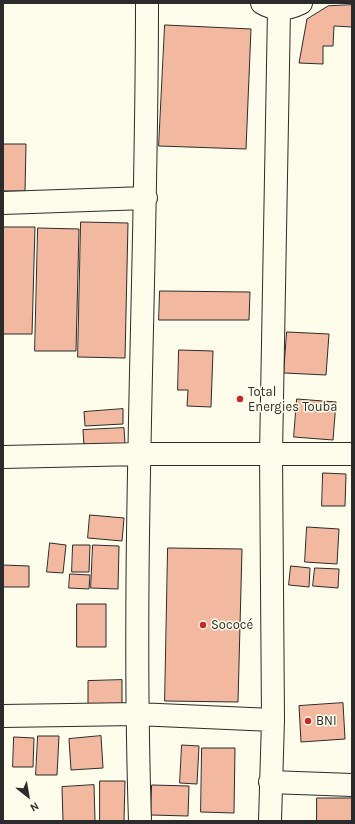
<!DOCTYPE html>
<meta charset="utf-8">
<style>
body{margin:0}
#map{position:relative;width:355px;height:824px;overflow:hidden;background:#fdfbea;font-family:Karla,sans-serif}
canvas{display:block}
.frame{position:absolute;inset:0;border:4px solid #2b2b2b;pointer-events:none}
.north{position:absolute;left:8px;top:776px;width:40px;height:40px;-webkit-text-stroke:3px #fdfbea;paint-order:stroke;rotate:149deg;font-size:11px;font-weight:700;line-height:16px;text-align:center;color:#2b2b2b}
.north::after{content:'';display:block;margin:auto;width:14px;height:18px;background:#2b2b2b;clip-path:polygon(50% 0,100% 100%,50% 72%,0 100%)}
</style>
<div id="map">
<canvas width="355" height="824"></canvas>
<div class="frame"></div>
<div class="north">N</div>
</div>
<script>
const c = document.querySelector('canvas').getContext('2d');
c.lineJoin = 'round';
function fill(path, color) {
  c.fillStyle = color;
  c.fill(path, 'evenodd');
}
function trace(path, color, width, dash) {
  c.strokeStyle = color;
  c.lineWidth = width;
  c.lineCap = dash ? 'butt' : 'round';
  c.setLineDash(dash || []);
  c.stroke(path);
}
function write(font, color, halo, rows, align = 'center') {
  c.font = font + ' Karla,sans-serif';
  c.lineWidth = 3;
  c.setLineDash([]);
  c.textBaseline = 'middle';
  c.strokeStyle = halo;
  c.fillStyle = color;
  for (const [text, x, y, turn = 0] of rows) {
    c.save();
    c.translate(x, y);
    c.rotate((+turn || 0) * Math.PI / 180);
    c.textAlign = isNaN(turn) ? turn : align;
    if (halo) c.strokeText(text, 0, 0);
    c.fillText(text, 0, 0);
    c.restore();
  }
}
const building = new Path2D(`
 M352,5V27L334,26L333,46H323V64L299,63L307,19L328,6Z
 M165,25L251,29L246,149L159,146Z
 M3,144H26L25,191H3Z
 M81,222L128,223L125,358L78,357Z
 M3,227H35L32,334H3Z
 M38,228L79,229L76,351H35Z
 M160,291L250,292L249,320H159Z
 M287,332L329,334L326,375L284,373Z
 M179,350L213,351L211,407L187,406L188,390H178Z
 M297,399L336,402L333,440L294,437Z
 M123,409V424L85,426L84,412Z
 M124,428L125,444L84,446L83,430Z
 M323,473L346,474L345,506H322Z
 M90,515L124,518L122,541L88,538Z
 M307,527L339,529L337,564L305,562Z
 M50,543L66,545L63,573L47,572Z
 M73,545H90L89,572H72Z
 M93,545L119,546L118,589L91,588Z
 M168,548L242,549L238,702L165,701Z
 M3,565L29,566V587H3Z
 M291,566L310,568L309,587L289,585Z
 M315,568L339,569L338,588L313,586Z
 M70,574L90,575L89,589L69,588Z
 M77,604H106V647H77Z
 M122,680V706L88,707V681Z
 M343,703L345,739L301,742L299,706Z
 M38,736H59L57,775H36Z
 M101,736L103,768L71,770L69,739Z
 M14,737L34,738L33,767H13Z
 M182,745L199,746L197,784L180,783Z
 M202,748H235L234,813L201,812Z
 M100,781H125L124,821H100Z
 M94,785L95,821H63L62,787Z
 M152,785L189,786L188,816L151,815Z
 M317,798H352V821H317Z`);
const minor = new Path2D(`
 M262,3C275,11 287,10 301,3
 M3,203L146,198
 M3,457L140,454H352
 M3,716L136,714L273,720
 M270,782L352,785
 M140,821C131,549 147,276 147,3
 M270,821L273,720L271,454L279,10`);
const markers = [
 [240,399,4,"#c62828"],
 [203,625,4,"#c62828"],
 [308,721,4,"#c62828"]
];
const poiNames = [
 ["Total",248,392],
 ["Energies Touba",248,407],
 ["Sococé",211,625],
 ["BNI",316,721]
];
fill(building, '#f2b8a0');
trace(building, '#2b2b2b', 1);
trace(minor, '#2b2b2b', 24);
trace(minor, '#fdfbea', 22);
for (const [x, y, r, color] of markers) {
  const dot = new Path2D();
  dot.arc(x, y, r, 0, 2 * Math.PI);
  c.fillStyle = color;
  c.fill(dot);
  trace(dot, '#fdfbea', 1.5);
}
write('13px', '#2b2b2b', '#fdfbea', poiNames, 'left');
</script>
